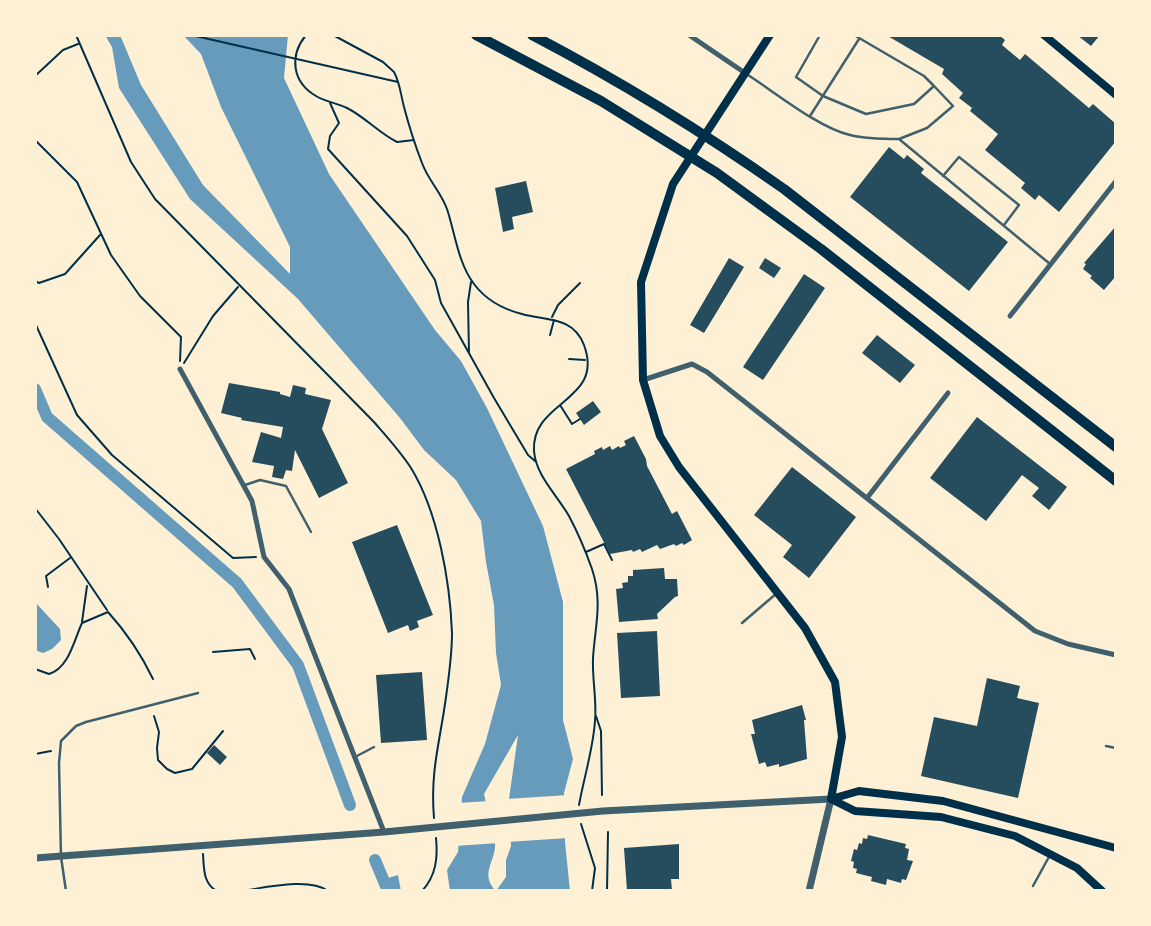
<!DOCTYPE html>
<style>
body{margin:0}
#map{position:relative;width:1151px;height:926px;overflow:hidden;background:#fdf0d5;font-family:Cabin,sans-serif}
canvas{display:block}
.frame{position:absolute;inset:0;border:37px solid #fdf0d5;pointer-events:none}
</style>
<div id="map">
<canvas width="1151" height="926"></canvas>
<div class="frame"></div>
</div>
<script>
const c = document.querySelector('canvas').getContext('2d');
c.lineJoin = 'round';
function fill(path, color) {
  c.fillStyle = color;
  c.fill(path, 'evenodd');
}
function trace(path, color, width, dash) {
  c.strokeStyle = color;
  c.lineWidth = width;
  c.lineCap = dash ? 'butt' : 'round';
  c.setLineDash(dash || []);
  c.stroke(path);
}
const water = new Path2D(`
 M105,35H120L141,85L203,185L290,274V247L221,107L201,54L183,35H288L284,78L329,174L435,330L461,361L487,408L543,526L563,602V720L573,759L564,793L565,842L570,891H450L447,870L458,852L462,797L485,744L501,685L496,653L494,605L486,562L481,521L456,480L424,450L400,418L298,299L190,199L119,88L112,47ZM518,735L509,799L511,846L506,860V877L496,891C479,874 496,861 495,844C494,828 487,810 484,794Z
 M35,602L60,629L61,640L52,649L43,653L35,650Z
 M398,875L401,891H382L378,881Z`);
const pier = new Path2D(`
 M568,795V838L507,842L506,799Z
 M489,801L499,843L455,846L458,803Z`);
const canal = new Path2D(`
 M35,389L47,417L237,583L298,665L350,805
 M375,860L388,891`);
const building = new Path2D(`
 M886,35H999L1005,40L1002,45L1020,60L1025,54L1089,108L1093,104L1116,124V141L1059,212L1039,195L1035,200L1021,188L1025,183L985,150L998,134L970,111L972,108L959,98L963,93L942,74L944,69Z
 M1077,35H1100L1091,46Z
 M889,147L904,159L907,155L924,169L921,173L1008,242L969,291L850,197Z
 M526,181L533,212L512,217L514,229L503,232L495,188Z
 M1116,226V276L1104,290L1090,278L1092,276L1083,269L1086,264L1084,263Z
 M729,258L744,267L704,333L690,325Z
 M765,258L781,268L774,278L759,268Z
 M804,274L825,288L763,380L743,367Z
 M877,335L915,365L900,383L862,353Z
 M229,383L280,392V394L290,397L293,385L306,388L305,394L331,400L322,429L348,483L319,498L295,450L292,471L286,470L283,479L272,477L274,466L252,462L261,432L281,438L283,427L241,420L242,418L221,413Z
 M593,401L601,412L584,425L576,413Z
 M977,417L1067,487L1049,510L1032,496L1039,488L1022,475L986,521L930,478Z
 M634,436L646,459L647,466L672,514L677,511L692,540L684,545L682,543L676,546L674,544L660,549L657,545L642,552L640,549L633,552L632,550L610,554L566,469L595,454L594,451L602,447L603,450L610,446L612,450L619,446L620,448L626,445L624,441Z
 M792,467L856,517L809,578L783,557L792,545L754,515Z
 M397,525L433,615L417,621L419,627L410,631L408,625L388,633L352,542Z
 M664,568L665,579H677L678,596L675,597L657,614L658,619L619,622L616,589L623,588L622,583L628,582V576H633V570Z
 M657,631L660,696L621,698L617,633Z
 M422,672L427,740L381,743L376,675Z
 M987,678L1020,686L1017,698L1039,703L1018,798L921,776L934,717L977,726Z
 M802,705L806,720H804L807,759L779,767V764L767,767L765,762L759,764L751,734H755L752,720Z
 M214,745L227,757L220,765L207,753Z
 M868,835L906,844L905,848L909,849L907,860L913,861L906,880L902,879L901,883L887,879L886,885L871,881L872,877L856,873L857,869L853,868L854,862L851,861L854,849L857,850L859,843L862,844L863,838L867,839Z
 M679,844V879H671L672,891H627L624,848Z`);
const path = new Path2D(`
 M76,35L131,162L155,199L374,422C387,437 400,451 411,468C438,512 450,581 452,633C452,654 449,676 446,697C440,742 430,771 434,818
 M191,35L398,82
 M306,35C289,56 292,82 316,96C326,102 337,103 347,108C365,117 379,133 397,142L414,140
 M333,35L383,62L394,72C400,83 401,96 404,107C409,126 415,145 422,163C428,180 441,192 447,209C455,233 458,263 474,284C486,300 502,309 522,314C546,321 573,316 584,345C605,402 531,400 534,451C536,476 557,495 569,516C578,533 586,552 592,569C603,602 595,626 593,658C592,679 597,700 595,721C593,750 584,777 579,805
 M35,76L63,50L78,44
 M330,103L339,123L330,136L328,149L407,236L435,280L441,303L494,398L528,455L535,461
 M35,140L77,182L111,255L140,296L181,337L180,361
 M35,281L39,283L65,274L100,235
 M552,317L558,305L580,283
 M35,323L77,415L112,455L233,558L256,557
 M550,335L554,320
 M469,353L468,302L471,282
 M569,359L585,360
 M184,363L213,316L238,287
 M560,405L572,424L580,419
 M35,508L59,539L107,610
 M586,552L604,544L612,560
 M48,587L46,576L70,558
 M82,622L87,586
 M213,652L250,649L255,659
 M35,669L49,674C69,668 74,640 82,623L108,612C127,633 141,654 153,679
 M154,716L159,732L157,748L158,760L167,769L175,773L192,769L223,731
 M596,716L601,731L602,795
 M35,754L51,751
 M581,824L595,868L592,891
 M203,854C204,868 203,884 217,891
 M241,891C264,888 309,877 328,891
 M422,891C436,876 438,858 436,838
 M607,891L608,832`);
const service = new Path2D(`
 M820,35L796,77L823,96L866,114L914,104L934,86L924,76L854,35
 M748,75C776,93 819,128 850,135C866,139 883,139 899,139L1050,264
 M810,116L859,39
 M899,139L927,128L953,106L934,86
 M943,176L959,157L1019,205L1004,225
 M245,485L260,480L286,486L311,532
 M742,623L777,593
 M1106,746L1116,748
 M355,757L374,747
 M1033,886L1050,855
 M66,891L61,857L59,763L61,741L76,726L86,722L198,693`);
const minor = new Path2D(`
 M689,35L745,73
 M1010,316L1116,181
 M180,369L252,501L264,557L289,589L384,832
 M643,380L692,364L707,372L1035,631L1068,644L1116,655
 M867,498L948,393`);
const tertiary = new Path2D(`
 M35,858L384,832L603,811L831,799L809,891`);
const secondary = new Path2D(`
 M770,35L673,184L641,282L643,380L660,436L679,467L805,628L835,682L842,737L831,799
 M1044,35L1116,95
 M831,799L855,811L941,817L1015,836L1077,868L1102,891
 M831,799L859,791L943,801L1116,848`);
const motorway = new Path2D(`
 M476,35L601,101L717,173L821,249L1116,481
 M532,35C620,81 703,132 784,189L1116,447`);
fill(water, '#669bbc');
fill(pier, '#fdf0d5');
trace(canal, '#669bbc', 12);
fill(building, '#264d5e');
trace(path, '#003049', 2);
trace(service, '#3f606c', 2.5);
trace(minor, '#3f606c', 5);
trace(tertiary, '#3f606c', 7);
trace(secondary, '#003049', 8);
trace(motorway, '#003049', 10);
</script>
